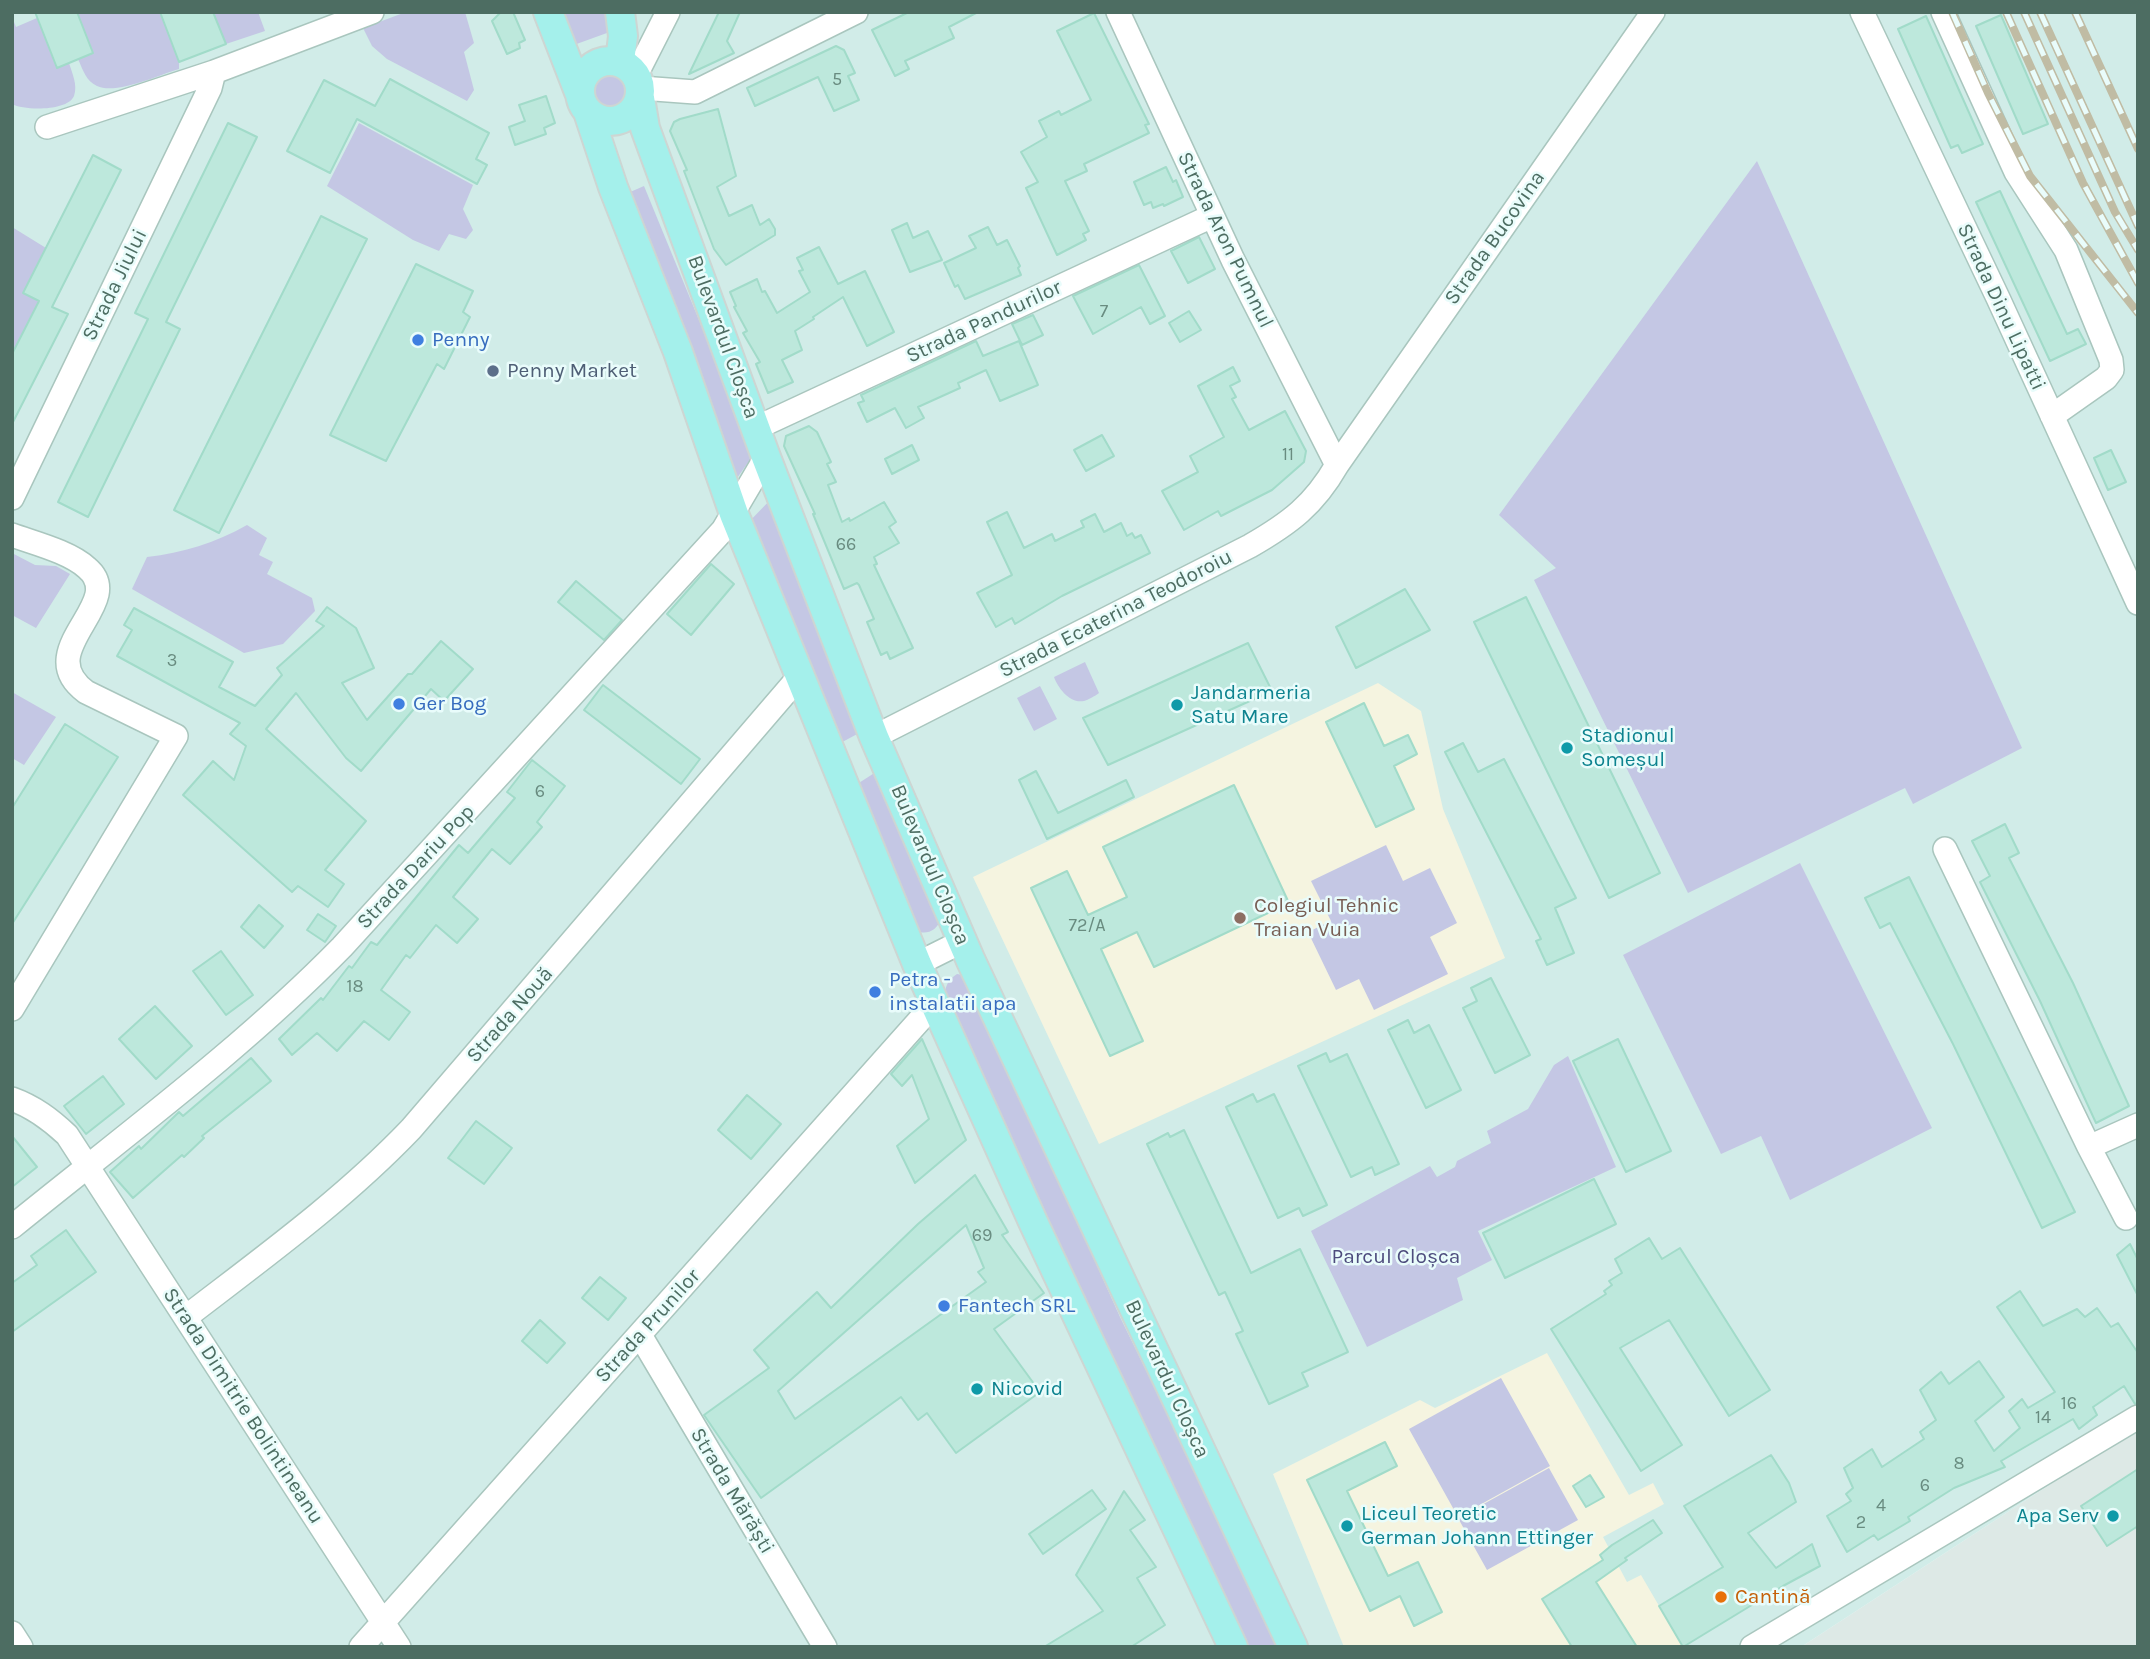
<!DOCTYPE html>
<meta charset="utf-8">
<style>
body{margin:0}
#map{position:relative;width:2150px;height:1659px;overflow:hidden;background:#e3f9f7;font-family:Karla,sans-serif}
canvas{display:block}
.frame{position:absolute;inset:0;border:14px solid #4d6d62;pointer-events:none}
</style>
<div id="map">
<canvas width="2150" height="1659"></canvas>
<div class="frame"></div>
</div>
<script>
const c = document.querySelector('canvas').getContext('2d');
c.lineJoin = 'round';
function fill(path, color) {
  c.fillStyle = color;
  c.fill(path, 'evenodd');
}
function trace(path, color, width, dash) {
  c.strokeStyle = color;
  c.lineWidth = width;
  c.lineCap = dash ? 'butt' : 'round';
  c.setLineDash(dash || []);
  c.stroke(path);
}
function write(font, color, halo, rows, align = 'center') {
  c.font = font + ' Karla,sans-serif';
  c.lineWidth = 5;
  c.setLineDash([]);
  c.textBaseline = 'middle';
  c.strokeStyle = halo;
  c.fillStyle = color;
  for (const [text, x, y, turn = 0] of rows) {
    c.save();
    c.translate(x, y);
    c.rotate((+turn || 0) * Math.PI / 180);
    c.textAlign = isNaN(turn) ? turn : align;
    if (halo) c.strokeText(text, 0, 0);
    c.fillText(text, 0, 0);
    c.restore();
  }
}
const residential = new Path2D(`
 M12,12H2138V1427L1801,1647H12Z`);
const industrial = new Path2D(`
 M2138,1427V1647H1801Z`);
const education = new Path2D(`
 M1378,683L1421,711L1443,809L1505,958L1099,1144L973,877Z
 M1547,1353L1629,1495L1653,1483L1664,1504L1603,1537L1627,1582L1641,1575L1683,1647H1344L1273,1474L1420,1400L1435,1408Z`);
const green = new Path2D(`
 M77,12H160L179,62V69C159,75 116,95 97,86C86,81 83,70 78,59L93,53Z
 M213,12H258L265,31L226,44Z
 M406,12H465L474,43L464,52L474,90L467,101L387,59L372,46L363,28Z
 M559,12H612L618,29L571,46Z
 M12,17L16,27L37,18L57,67L69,63C72,73 78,85 74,96C68,111 25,111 12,104Z
 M587 92a23 23 0 1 1 46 0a23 23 0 1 1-46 0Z
 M359,123L473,185L463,209L473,230L466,239L449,234L439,251L413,240L327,186Z
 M1757,161L2022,748L1913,804L1905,788L1688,893L1534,580L1556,568L1499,515Z
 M644,186L754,454L730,488L621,196Z
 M12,227L46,248L39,301L12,354Z
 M776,494L861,732L833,747L744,527Z
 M247,525L267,538L259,555L273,562L267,574L312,598L315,611L283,644L244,653L132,589L147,557C183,553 215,543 247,525Z
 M12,553L35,565L56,566L70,574L36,628L12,615Z
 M1085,662L1099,693C1095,696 1088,700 1084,701C1070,704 1058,688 1054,677Z
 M1040,686L1057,719L1034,731L1017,698Z
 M12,692L56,717L24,765L12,758Z
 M876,772L941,919C936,931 928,935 915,931L851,788Z
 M1386,845L1403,881L1430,868L1457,923L1430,937L1448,974L1374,1010L1359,979L1336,990L1308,932L1331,921L1311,881Z
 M1800,863L1932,1128L1790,1200L1761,1136L1721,1154L1623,955Z
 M957,974L967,976L1120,1317L1281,1647H1241L945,996C945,986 948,980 957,974Z
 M1568,1056L1616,1167L1478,1231L1492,1260L1457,1278L1463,1300L1367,1347L1311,1231L1430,1166L1437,1177L1455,1167L1457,1161L1491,1143L1487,1131L1528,1109L1554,1065Z
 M1501,1378L1550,1466L1458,1517L1409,1429Z
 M1549,1468L1578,1520L1487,1570L1458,1518Z`);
const building = new Path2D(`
 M35,12H77L93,53L57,68Z
 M160,12H213L226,44L179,62Z
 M501,12H513L525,40L519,43L520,48L507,54L492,21Z
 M719,12H740L727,41L734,53L689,74Z
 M909,12H978L949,27L954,38L905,61L909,69L895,76L872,30Z
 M1094,13L1149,124L1145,125L1149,133L1084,164L1087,171L1065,181L1089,231L1083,234L1086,240L1057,255L1026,188L1038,182L1021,152L1047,137L1039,121L1059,111L1061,115L1091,100L1057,31Z
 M2001,15L2048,124L2023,134L1976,26Z
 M1926,16L1983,144L1962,153L1958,145L1951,148L1898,29Z
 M836,46L844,50L855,73L848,76L859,100L834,111L818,77L755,106L747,88Z
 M390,79L489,133L476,159L487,165L477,184L357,119L330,173L287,151L324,80L375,106Z
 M546,96L555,123L544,128L546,134L515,145L509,127L525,121L519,105Z
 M718,109L736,176L717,187L729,216L752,205L760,225L769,219L775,229V235L726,265L714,249L684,171L687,170L670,131L674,122L680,119Z
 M228,123L257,137L166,322L180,329L88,517L58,502L148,319L135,313Z
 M93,155L121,170L52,307L68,314L12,424V354L39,301L23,293Z
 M1166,167L1173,182L1176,180L1183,197L1164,206L1163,204L1153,208L1151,202L1144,205L1134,182Z
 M2000,191L2067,334L2078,329L2086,344L2050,361L1976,202Z
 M321,216L367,239L219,533L174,510Z
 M907,223L913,238L928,231L942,260L910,272L892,230Z
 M988,227L997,245L1007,240L1020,266L1018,268L1021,275L965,299L958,285L955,287L944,263L976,248L969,236Z
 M1199,237L1215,269L1188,283L1171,251Z
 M819,247L838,284L865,271L894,332L867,346L843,297L813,317L814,319L795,331L802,350L782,360L793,382L768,393L756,364L760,362L743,333L747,331L734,307L736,306L730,292L757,279L762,292L765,291L777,313L810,292L799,271L803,270L797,258Z
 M416,264L473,291L463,312L470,317L444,369L437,364L386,461L330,435Z
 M1139,265L1165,316L1150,324L1141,307L1093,334L1073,296Z
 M1189,311L1201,330L1180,342L1169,323Z
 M1033,315L1043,335L1022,345L1012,324Z
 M976,341L983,356L1019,341L1038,385L1000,401L986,370L958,383L960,388L918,407L924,418L906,428L895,408L867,422L858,403L864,401L861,395Z
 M1233,367L1240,381L1230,386L1236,397L1232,399L1249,430L1285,411L1306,451L1304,462L1272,490L1221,516L1218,511L1184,530L1162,491L1198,472L1190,456L1224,437L1198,386Z
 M809,426L817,432L831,462L827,464L836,482L828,485L842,522L849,518L850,521L884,502L896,522L889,527L899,543L874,557L877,564L874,565L913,648L890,659L887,652L881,655L867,622L874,619L859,585L857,583L844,589L813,514H815L784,446L786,436Z
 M1102,435L1114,456L1086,471L1074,450Z
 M912,445L919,460L892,474L885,459Z
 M2111,450L2126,482L2108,490L2094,458Z
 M1007,512L1024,548L1052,534L1055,541L1084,527L1081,521L1095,514L1104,532L1121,523L1127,536L1132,533L1135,538L1141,535L1150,553L1062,596L1015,624L1012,618L996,627L977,593L1012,575L987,522Z
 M711,564L734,584L691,635L667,614Z
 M576,581L622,620L604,640L558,602Z
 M1405,589L1430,630L1356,668L1336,627Z
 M1526,597L1660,873L1609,898L1474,622Z
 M327,607L356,628L374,668L342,683L367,720L408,674H412L441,641L473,669L444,701L431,689L361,771L346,758L296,693L266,729L366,821L325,870L344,884L328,907L298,886L292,892L183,795L213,761L234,780L246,746L230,734L240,723L117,656L132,630L124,625L134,608L233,662L219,687L255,706L282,675L277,668L324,626L316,621Z
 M1248,643L1272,691L1108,765L1083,718Z
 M603,685L700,759L681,784L584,710Z
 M1364,703L1384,746L1408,735L1417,754L1394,766L1414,809L1376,827L1326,722Z
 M65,724L118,757L12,924V808Z
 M1463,743L1478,772L1504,759L1576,898L1555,908L1574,953L1547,965L1536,941L1541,939L1445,752Z
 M532,760L565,786L537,822L542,827L510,864L492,849L453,897L478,919L457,943L436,925L410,958L406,955L381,990L410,1012L389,1040L364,1021L337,1051L317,1033L292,1055L279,1039L321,998L323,1000L349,966L352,968L371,942L377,945L459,845L468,853L515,798L507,792Z
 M1036,771L1058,813L1126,780L1134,797L1047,839L1019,780Z
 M1234,785L1289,903L1154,967L1137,932L1101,949L1143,1041L1110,1056L1031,888L1067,871L1088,915L1127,897L1103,847Z
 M2005,824L2019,853L2009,858L2073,983L2129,1106L2096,1123L2040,1001L1980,882L1990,876L1972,841Z
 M1909,877L2075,1212L2042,1228L1953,1044L1890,923L1880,928L1865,898Z
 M259,905L283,926L264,948L241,927Z
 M318,914L336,926L325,942L307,930Z
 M221,951L253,995L226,1015L193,971Z
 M1491,978L1530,1055L1495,1073L1463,1008L1477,1001L1471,988Z
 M155,1006L192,1046L156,1079L119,1039Z
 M1408,1020L1414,1033L1429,1025L1461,1090L1426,1108L1388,1030Z
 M922,1039L966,1140L915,1183L897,1146L929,1119L912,1075L902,1086L891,1074Z
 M1618,1039L1671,1151L1626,1172L1573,1061Z
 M1326,1053L1330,1062L1347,1054L1399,1164L1375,1175L1372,1167L1351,1177L1298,1066Z
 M251,1058L271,1081L202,1136L204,1138L184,1157L182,1155L133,1198L110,1172L139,1146L141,1149L179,1112L183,1116Z
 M103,1076L124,1104L86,1134L64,1106Z
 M1253,1094L1257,1102L1274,1094L1327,1205L1303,1216L1299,1208L1278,1218L1226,1107Z
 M747,1095L781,1124L751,1159L718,1130Z
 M476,1121L512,1148L484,1184L448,1158Z
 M1184,1130L1251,1273L1300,1249L1348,1352L1302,1373L1308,1386L1269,1404L1236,1334L1243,1331L1225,1292L1219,1295L1147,1144L1168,1133L1170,1137Z
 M12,1136L37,1167L12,1187Z
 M975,1175L1008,1232L1002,1235L1044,1293L994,1329L1040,1392L956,1453L927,1413L918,1420L901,1397L761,1498L704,1415L769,1368L754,1350L817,1292L831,1308L918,1224ZM966,1225L984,1268L978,1272L986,1282L795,1419L778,1391Z
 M1594,1179L1616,1224L1505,1278L1483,1233Z
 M66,1230L96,1272L12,1332V1283L37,1265L31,1256Z
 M1649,1238L1662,1259L1680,1248L1770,1390L1729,1416L1669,1320L1620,1348L1682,1445L1641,1471L1551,1329L1606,1294L1604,1291L1612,1285L1609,1281L1622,1273L1615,1259Z
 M2130,1244L2138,1260V1296L2117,1255Z
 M600,1277L626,1298L608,1320L582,1298Z
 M2020,1291L2043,1326L2077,1309L2085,1317L2097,1308L2111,1327L2118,1323L2138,1353V1403L2135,1404L2124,1386L2093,1407L2097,1415L2079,1429L2073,1419L2001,1461L2005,1467L1954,1488L1908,1517L1910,1521L1878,1540L1874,1535L1847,1552L1827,1516L1851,1501L1846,1494L1853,1488L1844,1468L1872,1449L1882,1467L1924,1439L1920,1432L1936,1420L1920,1390L1941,1372L1949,1384L1979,1361L2004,1397L1975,1421L1994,1451L2020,1428L2009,1411L2022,1399L2028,1408L2055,1392L1997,1307Z
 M540,1320L565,1343L547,1363L522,1341Z
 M1385,1442L1397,1466L1347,1491L1388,1576L1418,1562L1442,1612L1414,1626L1400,1596L1370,1611L1307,1480Z
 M1771,1455L1789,1483L1796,1502L1748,1533L1776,1568L1812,1544L1820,1566L1783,1586L1683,1647L1659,1606L1723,1567L1684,1506Z
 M2138,1469V1526L2107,1546L2081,1506Z
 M1590,1475L1604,1497L1586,1507L1573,1486Z
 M1092,1490L1106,1509L1043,1554L1029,1534Z
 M1124,1491L1145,1520L1130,1530L1156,1567L1137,1578L1165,1625L1131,1647H1044L1103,1611L1076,1575Z
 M1653,1520L1662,1533L1625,1558L1627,1560L1596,1582L1637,1647H1572L1542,1599L1603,1560L1600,1555L1612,1545Z`);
const minor = new Path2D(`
 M1118,12L1233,260L1337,465
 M1862,12L1998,298L2138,603
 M1943,12L2016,172L2066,250L2111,360L2112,370L2106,378L2052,416
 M636,75L668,12
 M641,88L695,92L856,12
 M47,127L214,72L372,12
 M756,428L1212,216
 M12,498L210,88L214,72
 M12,535C34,543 70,552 87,568C129,603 29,650 86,692L176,736L12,1009
 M874,737L1250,546C1290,523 1314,505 1337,465L1653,12
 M1945,849L2089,1147L2138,1125
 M917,964L963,941
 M12,1099C34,1107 50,1119 67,1135L399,1647
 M2089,1147L2126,1218
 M12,1227C124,1136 241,1050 342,947L723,530L766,457
 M186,1317C264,1257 343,1200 411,1129L799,677
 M640,1335L825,1647
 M12,1633L21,1647
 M361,1647L934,1004
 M1752,1647L2138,1417`);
const major = new Path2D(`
 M548,12L579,92
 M620,12L623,36L620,62
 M580 91a30 30 0 1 1 60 0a30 30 0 1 1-60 0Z
 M640,98L645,128L766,457L874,737L971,961L1293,1647
 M588,112L613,187L678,352L734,514L917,964L1034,1224L1233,1647`);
const rail = new Path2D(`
 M1952,12L1988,93L2030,176L2138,313
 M2006,12L2083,183L2138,283
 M2024,12L2115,212L2138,250
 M2040,12L2138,226
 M2075,12L2138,149`);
const markers = [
 [418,340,7,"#3f7fe0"],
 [493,371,7,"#5c6f8a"],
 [399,704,7,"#3f7fe0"],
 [1177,705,7,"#0f9aa8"],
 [1567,748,7,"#0f9aa8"],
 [1240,918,7,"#8d6e63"],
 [875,992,7,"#3f7fe0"],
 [944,1306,7,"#3f7fe0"],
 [977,1389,7,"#0f9aa8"],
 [2113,1516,7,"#0f9aa8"],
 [1347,1526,7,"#0f9aa8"],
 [1721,1597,7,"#e8710a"]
];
const numberNames = [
 ["5",837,80],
 ["7",1104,312],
 ["11",1288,455],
 ["66",846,545],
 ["3",172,661],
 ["6",540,792],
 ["72/A",1087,926],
 ["18",355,987],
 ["69",982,1236],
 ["16",2069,1404],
 ["14",2043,1418],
 ["8",1959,1464],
 ["6",1925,1486],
 ["4",1881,1506],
 ["2",1861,1523]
];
const streetNames = [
 ["Strada Bucovina",1495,238,-55],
 ["Strada Aron Pumnul",1225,240,64],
 ["Strada Jiului",115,285,-64],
 ["Strada Dinu Lipatti",2001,307,65],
 ["Strada Pandurilor",984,322,-25],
 ["Bulevardul Cloșca",723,337,70],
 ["Strada Ecaterina Teodoroiu",1116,614,-27],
 ["Bulevardul Cloșca",930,865,67],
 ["Strada Dariu Pop",416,867,-47],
 ["Strada Nouă",510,1015,-49],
 ["Strada Prunilor",648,1326,-48],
 ["Bulevardul Cloșca",1167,1379,65],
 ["Strada Dimitrie Bolintineanu",243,1406,57],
 ["Strada Mărăști",732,1491,59]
];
const shopNames = [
 ["Penny",432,340],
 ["Ger Bog",413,704],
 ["Petra -",889,980],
 ["instalatii apa",889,1004],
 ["Fantech SRL",958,1306]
];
const serviceNames = [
 ["Penny Market",507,371]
];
const cultureNames = [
 ["Jandarmeria",1191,693],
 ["Satu Mare",1191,717],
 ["Stadionul",1581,736],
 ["Someșul",1581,760],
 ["Nicovid",991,1389],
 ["Liceul Teoretic",1361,1514],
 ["German Johann Ettinger",1361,1538],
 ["Apa Serv",2099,1516,"right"]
];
const educationNames = [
 ["Colegiul Tehnic",1254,906],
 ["Traian Vuia",1254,930]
];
const parkNames = [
 ["Parcul Cloșca",1396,1257]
];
const foodNames = [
 ["Cantină",1735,1597]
];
fill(residential, '#d1ece8');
fill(industrial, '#dde9e6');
fill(education, '#f5f4e0');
fill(green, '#c4c7e4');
fill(building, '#bde8dc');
trace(building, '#a1dbc9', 2);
trace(minor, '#a9c6be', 26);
trace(major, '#cdd6d3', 32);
trace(minor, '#fff', 23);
trace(major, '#a4f0eb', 28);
trace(rail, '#c0bca4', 8);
trace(rail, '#e9fcfb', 5, [16]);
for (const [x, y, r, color] of markers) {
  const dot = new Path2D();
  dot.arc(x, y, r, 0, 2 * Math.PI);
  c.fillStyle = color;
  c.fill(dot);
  trace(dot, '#e9fcfb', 2.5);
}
write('18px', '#698c80', null, numberNames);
write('21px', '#4d6d62', '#e9fcfb', streetNames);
write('21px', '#366cbe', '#e9fcfb', shopNames, 'left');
write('21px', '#4e5e75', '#e9fcfb', serviceNames, 'left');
write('21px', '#0d838f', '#e9fcfb', cultureNames, 'left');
write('21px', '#785e54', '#e9fcfb', educationNames, 'left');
write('21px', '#4d4c7d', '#e9fcfb', parkNames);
write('21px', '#c56008', '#e9fcfb', foodNames, 'left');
</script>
